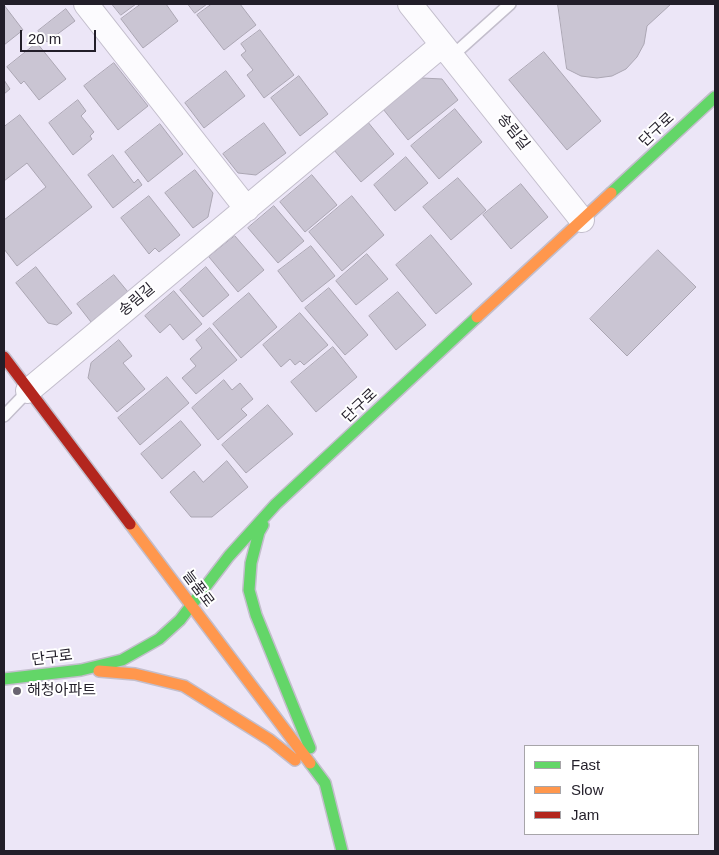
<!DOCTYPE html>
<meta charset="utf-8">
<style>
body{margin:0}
#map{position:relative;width:719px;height:855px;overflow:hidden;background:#ece6f7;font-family:Helvetica,sans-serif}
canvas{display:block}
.frame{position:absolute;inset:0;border:5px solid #221e29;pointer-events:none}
.legend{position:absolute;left:524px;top:745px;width:175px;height:90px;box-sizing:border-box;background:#fff;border:1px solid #a7a5a9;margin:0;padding:6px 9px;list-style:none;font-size:15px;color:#221e29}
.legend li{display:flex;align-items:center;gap:10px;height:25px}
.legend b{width:25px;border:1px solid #a7a5a9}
.scale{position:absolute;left:20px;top:30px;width:76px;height:22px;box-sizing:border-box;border:2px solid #221e29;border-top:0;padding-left:6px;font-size:15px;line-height:18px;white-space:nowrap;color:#221e29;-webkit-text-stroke:4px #fff;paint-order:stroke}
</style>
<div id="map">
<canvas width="719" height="855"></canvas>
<div class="frame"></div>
<ul class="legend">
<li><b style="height:6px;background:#63d668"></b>Fast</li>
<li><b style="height:6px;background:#ff974d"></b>Slow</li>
<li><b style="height:6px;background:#b3261e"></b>Jam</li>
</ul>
<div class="scale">20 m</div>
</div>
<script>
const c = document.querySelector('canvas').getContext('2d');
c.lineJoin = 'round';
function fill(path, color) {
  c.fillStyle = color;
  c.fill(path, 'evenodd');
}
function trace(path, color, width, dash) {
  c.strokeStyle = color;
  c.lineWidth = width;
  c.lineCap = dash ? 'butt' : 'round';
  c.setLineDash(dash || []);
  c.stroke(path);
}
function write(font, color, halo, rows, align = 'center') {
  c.font = font + ' Helvetica,"Noto Sans KR",sans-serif';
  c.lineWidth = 4;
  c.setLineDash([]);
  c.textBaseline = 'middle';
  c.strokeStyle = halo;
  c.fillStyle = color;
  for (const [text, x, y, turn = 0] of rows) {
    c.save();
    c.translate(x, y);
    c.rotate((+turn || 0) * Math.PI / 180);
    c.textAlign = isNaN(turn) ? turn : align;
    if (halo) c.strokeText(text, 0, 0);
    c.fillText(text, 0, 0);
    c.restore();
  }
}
const building = new Path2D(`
 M112,4H136L121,15Z
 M141,4H166L178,21L143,48L121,19Z
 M188,4H207L195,13Z
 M212,4H240L256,25L224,50L197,15Z
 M558,4H671L647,26L644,44L637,57L626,69L612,76L597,78L581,76L567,69Z
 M4,5L23,30L4,45Z
 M66,9L75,21L47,42L38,31Z
 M260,30L294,75L264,98L247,75L253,70L241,55L246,51L241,44Z
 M37,43L66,79L39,100L24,81L21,84L7,67Z
 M544,52L601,121L567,150L509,80Z
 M114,63L148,106L118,130L84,86Z
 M226,71L245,96L204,128L185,103Z
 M299,76L328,114L300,136L271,98Z
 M422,78L442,79L458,100L408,140L383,109Z
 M4,80L10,89L4,94Z
 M78,100L86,111L81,116L94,132L90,136L92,139L73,155L49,123Z
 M455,109L482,142L439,179L411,146Z
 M20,115L92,207L17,266L4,249V220L46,187L27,163L4,181V127Z
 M367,121L394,154L361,182L334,150Z
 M264,123L286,153L256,175L238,173L223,154Z
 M160,124L183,154L148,182L125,152Z
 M113,155L134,183L138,179L142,185L113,208L88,175Z
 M406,157L428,183L395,211L374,185Z
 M195,170L213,193L208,217L193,228L165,193Z
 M312,175L337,205L305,232L280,202Z
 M458,178L486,210L451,240L423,207Z
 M521,184L548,217L511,249L483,215Z
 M149,196L180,235L159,252L155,248L149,254L121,218Z
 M352,196L384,235L342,271L309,232Z
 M274,206L304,241L278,263L248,228Z
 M431,235L472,284L436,314L396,265Z
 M235,236L264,270L238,292L209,257Z
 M311,246L335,276L302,302L278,271Z
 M658,250L696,287L627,356L590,319Z
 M367,254L388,279L356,305L336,281Z
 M36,267L72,313L57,325L48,323L16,283Z
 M206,267L229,295L203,317L180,290Z
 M114,275L128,292L91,322L77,304Z
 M329,288L368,335L345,355L305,308Z
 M174,291L202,324L183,340L170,324L160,333L145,316Z
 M398,292L426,325L396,350L369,316Z
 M249,293L277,327L241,358L213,324Z
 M300,313L328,345L304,365L300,361L295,365L290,359L281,367L263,345Z
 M210,328L237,360L196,394L182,378L196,366L190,359L202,348L196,340Z
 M119,340L132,356L123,363L145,389L117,412L88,378L91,363Z
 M333,347L357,377L316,412L291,382Z
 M167,377L189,403L140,445L118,418Z
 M224,380L232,390L240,383L253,399L241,409L247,415L218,440L192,408Z
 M268,405L293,434L246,473L222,445Z
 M181,421L201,445L162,479L141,454Z
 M227,461L248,487L212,517H191L170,492L194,471L203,482Z`);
const lane = new Path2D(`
 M452,56L510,4
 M4,416L28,391`);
const street = new Path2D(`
 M86,4L247,209
 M410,4L582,220
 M28,391L442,45`);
const fast = new Path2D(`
 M611,193L715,97
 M263,525L259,532L251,563L249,590L256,615L310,748
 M4,679L81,670L122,660L159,639L180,620L229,556L276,504L477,317
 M310,763L325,783L342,851`);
const slow = new Path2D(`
 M477,317L611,193
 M130,524L310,763
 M99,671L135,674L184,686L270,740L295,760`);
const jam = new Path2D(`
 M4,357L130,524`);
const markers = [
 [17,691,5,"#696471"]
];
const streetNames = [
 ["단구로",657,130,-43],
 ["송림길",513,132,52],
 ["송림길",137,300,-40],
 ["단구로",360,406,-43],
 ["늘품로",198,589,53],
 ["단구로",52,658,-7]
];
const poiNames = [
 ["해청아파트",27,691]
];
fill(building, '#cac5d3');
trace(building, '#aba6b3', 1);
trace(lane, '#c3becc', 14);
trace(street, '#c3becc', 26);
trace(fast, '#c3becc', 14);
trace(slow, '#c3becc', 14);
trace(jam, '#c3becc', 14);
trace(lane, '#fcfbfe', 11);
trace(street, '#fcfbfe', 24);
trace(fast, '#63d668', 11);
trace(slow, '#ff974d', 11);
trace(jam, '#b3261e', 11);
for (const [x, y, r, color] of markers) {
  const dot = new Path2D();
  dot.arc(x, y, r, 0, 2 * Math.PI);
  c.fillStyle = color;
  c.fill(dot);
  trace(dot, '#fff', 2);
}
write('15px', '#221e29', '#fff', streetNames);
write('15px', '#221e29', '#fff', poiNames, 'left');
</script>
